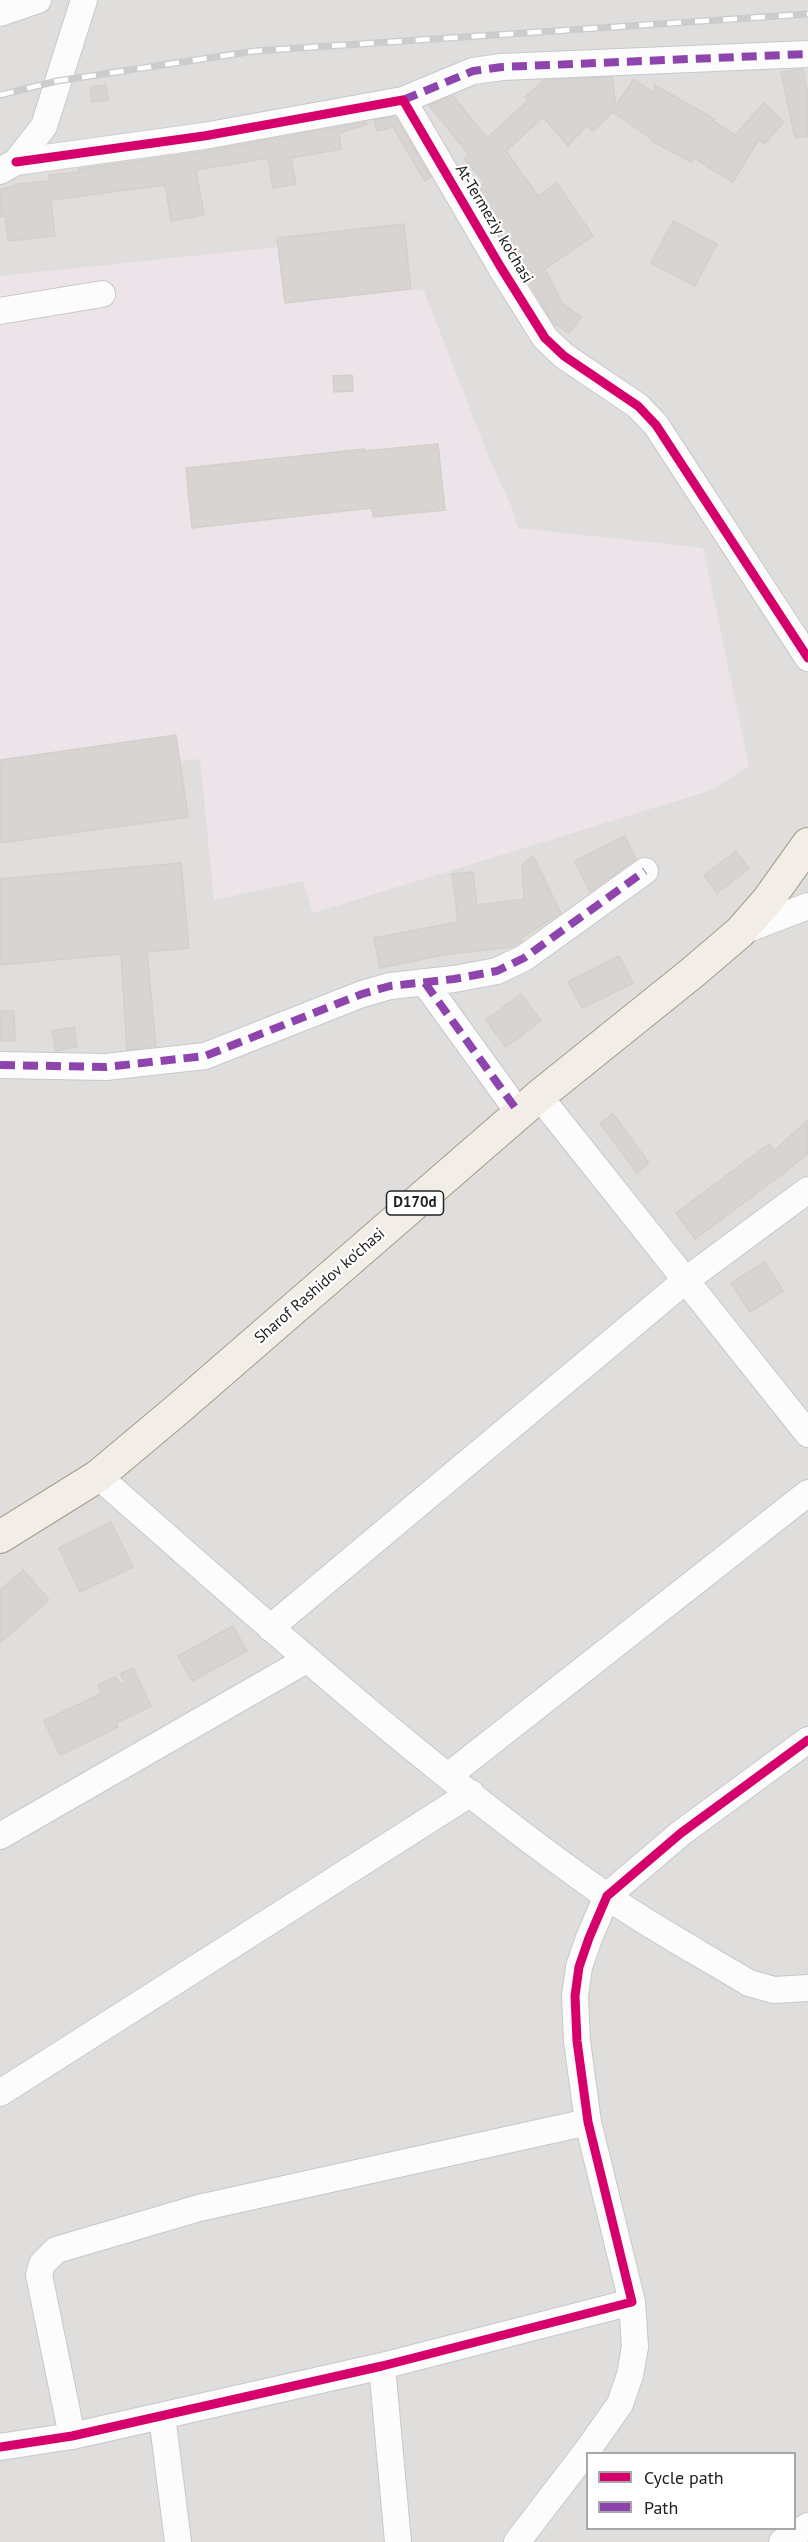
<!DOCTYPE html>
<style>
body{margin:0}
#map{position:relative;width:808px;height:2542px;overflow:hidden;background:#f0eeeb;font-family:"PT Sans",sans-serif}
canvas{display:block}
.legend{position:absolute;left:586px;top:2452px;width:210px;height:78px;box-sizing:border-box;background:#fff;border:2px solid #a7a7a7;margin:0;padding:8px 10px;list-style:none;font-size:18px;color:#222}
.legend li{display:flex;align-items:center;gap:12px;height:30px}
.legend b{width:30px;border:2px solid #a7a7a7}
</style>
<div id="map">
<canvas width="808" height="2542"></canvas>
<ul class="legend">
<li><b style="height:8px;background:#d6006c"></b>Cycle path</li>
<li><b style="height:8px;background:#8e44ad"></b>Path</li>
</ul>
</div>
<script>
const c = document.querySelector('canvas').getContext('2d');
c.lineJoin = 'round';
function fill(path, color) {
  c.fillStyle = color;
  c.fill(path, 'evenodd');
}
function trace(path, color, width, dash) {
  c.strokeStyle = color;
  c.lineWidth = width;
  c.lineCap = dash ? 'butt' : 'round';
  c.setLineDash(dash || []);
  c.stroke(path);
}
function write(font, color, halo, rows, align = 'center') {
  c.font = font + ' "PT Sans",sans-serif';
  c.lineWidth = 4.5;
  c.setLineDash([]);
  c.textBaseline = 'middle';
  c.strokeStyle = halo;
  c.fillStyle = color;
  for (const [text, x, y, turn = 0] of rows) {
    c.save();
    c.translate(x, y);
    c.rotate((+turn || 0) * Math.PI / 180);
    c.textAlign = isNaN(turn) ? turn : align;
    if (halo) c.strokeText(text, 0, 0);
    c.fillText(text, 0, 0);
    c.restore();
  }
}
const residential = new Path2D(`
 M0,0H808V2542H0ZM588,2454H794V2528H588Z`);
const industrial = new Path2D(`
 M278,247L285,303L411,289L424,291L491,463L512,508L518,528L703,548L749,766L712,790L313,913L303,881L214,900L200,759L0,783V276Z`);
const building = new Path2D(`
 M803,69L808,95V136L795,138L781,72Z
 M612,77L616,106L634,79L654,93V85L715,119L713,121L735,135L764,103L784,122L764,144L759,139L733,182L694,158L691,162L652,141L653,140L613,112L593,131L587,125L568,146L543,117L506,151L538,196L557,183L593,236L545,269L563,304L581,317L569,333L552,322L527,278L526,279L513,258L497,231L502,228L485,205L482,206L473,191L485,182L464,159L469,155L429,105L453,96L487,138L528,101L525,97L544,80Z
 M106,85L108,100L92,102L90,87Z
 M395,117L431,177L425,181L393,127L377,131L374,120Z
 M366,122L367,124L339,133L341,149L291,158L296,184L273,188L268,158L196,170L204,215L171,221L165,185L51,200L55,236L8,241L5,215L0,217V190L18,184L49,181V175L79,172L78,169L207,151Z
 M673,221L717,244L695,286L651,263Z
 M404,224L411,289L285,303L277,238Z
 M352,375L353,391L334,392L333,376Z
 M438,444L445,510L373,517L372,508L192,528L186,468L364,449V451Z
 M176,735L188,817L0,843V760Z
 M625,836L636,859L590,892L575,861Z
 M736,851L749,869L717,893L704,875Z
 M533,856L561,913L521,938L522,941L511,947L443,955L380,968L374,938L458,922L452,874L473,872L477,905L524,899L522,865Z
 M181,863L189,948L147,952L156,1046L127,1050L121,954L0,965V879Z
 M619,956L633,983L582,1008L568,982Z
 M521,994L541,1021L506,1047L486,1020Z
 M0,1011H14L15,1041H0Z
 M74,1027L77,1047L56,1051L52,1031Z
 M613,1114L649,1163L637,1173L600,1123Z
 M808,1120V1153L788,1170L695,1239L676,1213L769,1144L774,1151Z
 M765,1262L783,1291L750,1312L731,1283Z
 M111,1522L133,1567L80,1592L59,1548Z
 M23,1570L49,1600L0,1643V1590Z
 M233,1626L247,1651L192,1681L178,1656Z
 M133,1668L151,1706L116,1723L118,1727L60,1755L44,1721L102,1693L98,1685L115,1677L122,1685L125,1683L120,1674Z`);
const minor = new Path2D(`
 M0,13L38,0
 M403,100L473,71L502,67L808,54
 M16,162L204,136L403,100L500,266L545,338L564,356L638,406L656,425L808,658
 M0,171L16,162L44,126L84,0
 M0,311L102,294
 M740,932L808,906
 M425,983L519,1113
 M0,1065L106,1067L205,1056L362,994L390,986L454,979L497,971L524,958L645,871
 M539,1096L808,1434
 M98,1476C263,1621 426,1769 605,1895C651,1927 701,1954 749,1983L774,1990L808,1988
 M270,1628L686,1280L808,1190
 M448,1776L808,1493
 M0,1836L306,1660
 M0,2093L471,1793
 M382,2366L398,2542
 M162,2416L178,2542
 M72,2436L39,2275L42,2264L56,2250L199,2208L588,2122
 M0,2447L72,2436L382,2366L632,2302L588,2122L577,2041L575,1996L579,1967L589,1938L607,1896L681,1833L808,1740
 M517,2542L589,2448L620,2404L630,2375L635,2347L632,2302
 M782,2542L808,2526`);
const major = new Path2D(`
 M0,1537L98,1476L178,1409L539,1096L692,973L740,932L768,900L808,844`);
const rail = new Path2D(`
 M0,95L57,81L255,51L808,14`);
const quiet = new Path2D(`
 M403,100L473,71L502,67L808,54
 M425,983L519,1113
 M0,1065L106,1067L205,1056L362,994L390,986L454,979L497,971L524,958L645,871`);
const cycleway = new Path2D(`
 M16,162L204,136L403,100L500,266L545,338L564,356L638,406L656,425L808,658
 M0,2447L72,2436L382,2366L632,2302L588,2122L577,2041L575,1996L579,1967L589,1938L607,1896L681,1833L808,1740`);
const shields = [
 [415,1203,57]
];
const shieldNames = [
 ["D170d",415,1203]
];
const streetNames = [
 ["At-Termeziy ko'chasi",494,224,59],
 ["Sharof Rashidov ko'chasi",320,1286,-41]
];
fill(residential, '#dfdedc');
fill(industrial, '#ede4e9');
fill(building, '#d7d4d2');
trace(building, '#d3d0cc', 1.5);
trace(minor, '#c9c8c7', 28);
trace(major, '#a79c86', 34);
trace(minor, '#fdfcfc', 26);
trace(major, '#f3ede7', 32);
trace(rail, '#ccc', 7);
trace(rail, '#fff', 4.5, [14]);
trace(quiet, '#8e44ad', 8, [15, 8]);
trace(cycleway, '#d6006c', 9);
for (const [x, y, w] of shields) {
  const box = new Path2D();
  box.roundRect(x - w / 2, y - 12, w, 24, 4.5);
  c.fillStyle = '#fff';
  c.fill(box);
  trace(box, '#222', 1.5);
}
write('bold 15px', '#222', null, shieldNames);
write('16px', '#222', '#fff', streetNames);
</script>
